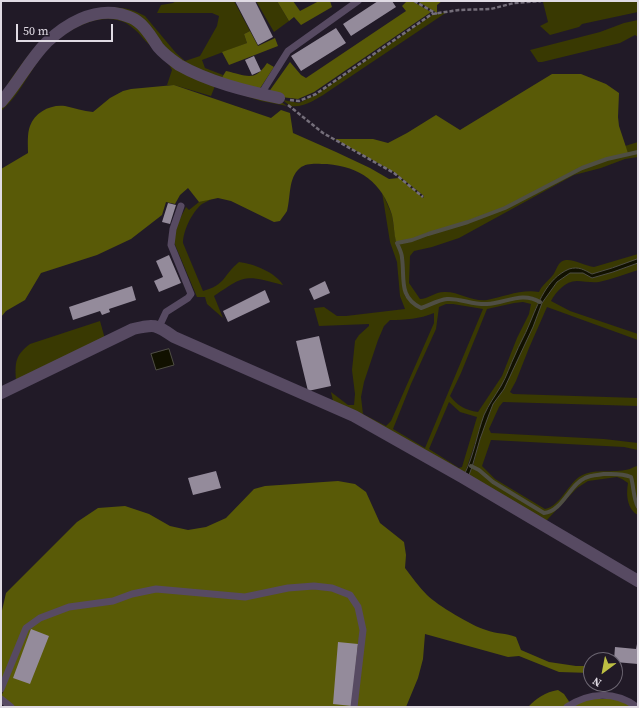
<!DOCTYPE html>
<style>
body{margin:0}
#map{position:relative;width:639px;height:708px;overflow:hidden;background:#211a27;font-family:"Source Serif 4",serif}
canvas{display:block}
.frame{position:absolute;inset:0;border:2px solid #e0dbe4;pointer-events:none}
.north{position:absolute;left:583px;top:652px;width:40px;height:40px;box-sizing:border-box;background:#211a27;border:1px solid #6d6773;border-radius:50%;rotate:212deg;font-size:11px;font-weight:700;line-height:16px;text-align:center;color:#e0dbe4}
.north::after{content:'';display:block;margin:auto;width:14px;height:18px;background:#bdbf43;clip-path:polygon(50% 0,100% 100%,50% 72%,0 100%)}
.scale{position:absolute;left:16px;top:24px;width:97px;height:18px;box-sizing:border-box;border:2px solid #e0dbe4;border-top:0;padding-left:5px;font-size:12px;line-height:14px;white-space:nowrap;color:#e0dbe4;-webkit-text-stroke:3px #211a27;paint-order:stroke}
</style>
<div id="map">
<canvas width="639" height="708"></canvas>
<div class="frame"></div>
<div class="north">N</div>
<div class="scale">50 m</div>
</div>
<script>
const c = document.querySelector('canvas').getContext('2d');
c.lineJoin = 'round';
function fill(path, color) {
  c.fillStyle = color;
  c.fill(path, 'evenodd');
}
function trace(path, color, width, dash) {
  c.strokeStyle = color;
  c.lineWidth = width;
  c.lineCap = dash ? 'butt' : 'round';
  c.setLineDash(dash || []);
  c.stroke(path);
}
const green = new Path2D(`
 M176,1H234L250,31L244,34L247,43L202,60L205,68L223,75L221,79L177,60L140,18L83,15L7,85C32,48 58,12 107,8C120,6 133,9 145,16L176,53L185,61L200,56L217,26L219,16L212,13H157L161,5L173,3Z
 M256,1H277L289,21L274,32Z
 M552,1H638V12L582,24L579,27L550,35L540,26L548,22L543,2Z
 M447,12L326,93C317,99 303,108 291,106C289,105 285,102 283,100L299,103L317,94L432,15Z
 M100,15L134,22L168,59L280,101L287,106L261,101L215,86L211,96L174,85H167L172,70C169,61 149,46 142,37C137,31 132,27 126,23C99,10 64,31 47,50C30,69 21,94 1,111V105L54,38Z
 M638,20V37L635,35L620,43L542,62H538L530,50L600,32L624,23Z
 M638,142V151L628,153L625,146Z
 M638,153V157L625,159L601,168L574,175L459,238L432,247L414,251L410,256L409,283L420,299C428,299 435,292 444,292C458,291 472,302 487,300C504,297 520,289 539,292C542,285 548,281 553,275C556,271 557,265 561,262C569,256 584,266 594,267L638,254V259L612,268L592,274L569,270L539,300C523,290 505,302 488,303C474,304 461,297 447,298C438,299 430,304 421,307C401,298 405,277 404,259C403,254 400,249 398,244L412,241L428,235L468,223L505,209L583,169L608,160Z
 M382,192L392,215L396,242L402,257L403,282L405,296L412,303L421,309C429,307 436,302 444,300C458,298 473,306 487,305C505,304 521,293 539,301L529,326L501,387L490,403L484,416L465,473L469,475L472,468L479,471L492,483L544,514C560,513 571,489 584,480C589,476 598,476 605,475C614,474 622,474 630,478C632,484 632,489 633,495C634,502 638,508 638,515C627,509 626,495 628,483L622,479L617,477L588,481L577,488L546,521L333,401L331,392L348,405H354L355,394L352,370L355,341L359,335L369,326V324L319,326L314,308L324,307L337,316H346L405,309L400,296L397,262L390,242ZM523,302L531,304L529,314L517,338L502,376L478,412C465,410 458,406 450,396L461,373L487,309L514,303ZM446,304H453L483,309L425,448L393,429L411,384L436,329L439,307ZM434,313V323L391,421L386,426L363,414L361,397L364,382L378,340L384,326L390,320C406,320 419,319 434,313ZM449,402L460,412L477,417L462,467L459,468L429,449Z
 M213,198C210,200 206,202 202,204C192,212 183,231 183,243L203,291C226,285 223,275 239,262C254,264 275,272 283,285C245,275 246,274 214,296L223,318L207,304L205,297H197L173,240V232L186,207L189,210L199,202Z
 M638,263V270C625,274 612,279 599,282C591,283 584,281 577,281C565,281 556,292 551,301L570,311L638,334V340L547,307L529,348L516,381L510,392L513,394L638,398V406L503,402L499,407L489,429L491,433L604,439L638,443V450L624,447L491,440L482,466L495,479L545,509C560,506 567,486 579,477C593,468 610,473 625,470C629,470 633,467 637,466L638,469V505L632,477C623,473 614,472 604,473C598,474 589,474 583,478C571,486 559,511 544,512L494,481L480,469L473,466L480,439L488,417L493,404L504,389L533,327L542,303L557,282L570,273H583L592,278L613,272Z
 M100,321L105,339L16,380C15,363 15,355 30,344Z`);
const forest = new Path2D(`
 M277,1H293L300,11L319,1H330L332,7L301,25L294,17L289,21Z
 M407,1H412L431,12L314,92L298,99L281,97L268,93L290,62L301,75L306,78L406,11L402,6Z
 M417,1H442L437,5V13Z
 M250,31L258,46L275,38L278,46L229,65L222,52L247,43L244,34Z
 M267,63L274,67L259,90L221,79L226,71C246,75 254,83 267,63Z
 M552,74H581L606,84L619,93L618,117L619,126L628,153L607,158L582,167L505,207L467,221L427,233L411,240L396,242C394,234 394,224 392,215C382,182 360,167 327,164C319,164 307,162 300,168C288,178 291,196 287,211C285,214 282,218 280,221L274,222L231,201L218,198L199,202L188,188L180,195L175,204L166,202L162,215L131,239L97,255L41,273L25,300L6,311L1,317V169L28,153C28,144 27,134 30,126C35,112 51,104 65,106C75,108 83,111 93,112L110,98L123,91L131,89L174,85L271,118L281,110L290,113L293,133L336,152L370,168L389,179L399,178L423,198L424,196L394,172L335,139H373L388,143L407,133L436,115L460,130Z
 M338,481L355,484L366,492L380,523L404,542L406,555L405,568C412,577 419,587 427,595C437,605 472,626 486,630C496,634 506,633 516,637L521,650L549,662L576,666H591V673L559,672L519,656L508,657L425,634L423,659L418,678L406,707H356L365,630L360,606L333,586L245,595L156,587L112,599L87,602L24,627L1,684V615L6,593L77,522L98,508L125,506L149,514L170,526L188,530L206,527L226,518L254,489L265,486Z
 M313,588L332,590L349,596L356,608L361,630L352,707H14L1,697L28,629L41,620L70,608L156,591L245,599L288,590Z
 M558,690L564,694L570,703L563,707H528C537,698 545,692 558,690Z
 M587,699H617L634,707H570Z`);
const water = new Path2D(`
 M638,259V263L613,272L592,278L583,273H570L557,282L542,303L533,327L504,389L493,404L488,417L480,439L472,467L469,475L465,473C474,455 477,434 484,415C489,404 495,396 501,386C507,376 510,365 515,355C519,345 525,335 529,325C538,304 546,279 569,269C579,266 584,270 592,274L612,268Z
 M169,349L174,365L156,370L151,354Z`);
const stream = new Path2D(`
 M540,302C522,291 506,303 487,304C473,305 460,298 447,299C438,300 430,305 421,308C398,297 405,278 402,258C402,253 399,248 397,243L412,240L428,234L468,222L505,208L582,168L607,159L638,152
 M471,466L479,470L493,482L544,513C562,512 570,484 585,478C590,475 598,475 604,474C613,474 622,473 631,477C634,487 633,498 638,507`);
const building = new Path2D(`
 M235,1H255L273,37L258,45Z
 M378,1H392L396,7L351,36L343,24Z
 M336,28L346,43L301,71L291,56Z
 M254,56L261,71L252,75L245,60Z
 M168,203L176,205L170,224L162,222Z
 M169,255L181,283L159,292L154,281L163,277L156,261Z
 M325,281L330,293L314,300L309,289Z
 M132,286L136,300L109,309L110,312L102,315L100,311L73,320L69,307Z
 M265,290L270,302L228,322L223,311Z
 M319,336L331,386L308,391L296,341Z
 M216,471L221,488L193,495L188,478Z
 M31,629L49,636L30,684L13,678Z
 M338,642L358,644L352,706L333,704Z
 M637,644H638V664L615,662V660H614L615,647L636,649Z`);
const path = new Path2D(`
 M414,1L437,14
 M290,100L299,101L316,94L432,14L459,10L491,9L514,3L541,1
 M288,105L323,133L394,173L423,197`);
const service = new Path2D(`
 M261,94L288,51L358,1
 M159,327L166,312L188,298L191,294L171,245L173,229L181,206
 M1,689L26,628L40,618L69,607L113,601L132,594L156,589L245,597L288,588L314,586L332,588L350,595L358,607L363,630L354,707
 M1,699L11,707
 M567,707C589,692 615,691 637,707`);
const minor = new Path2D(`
 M1,102C18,83 29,60 47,42C66,24 93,8 120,14C126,16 132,17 137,21C146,27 152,38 158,47C163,53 172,60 179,65C209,82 246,91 279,98
 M1,393L133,329C155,324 155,324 174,337L354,416L462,477L638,581`);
fill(green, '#393902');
fill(forest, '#595a07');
fill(water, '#110');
trace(water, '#4f4e44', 1);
trace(stream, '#4f4e44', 4);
fill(building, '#948b9b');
trace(path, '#746e7a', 2.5, [4, 2]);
trace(service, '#574a62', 7);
trace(minor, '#574a62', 12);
</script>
